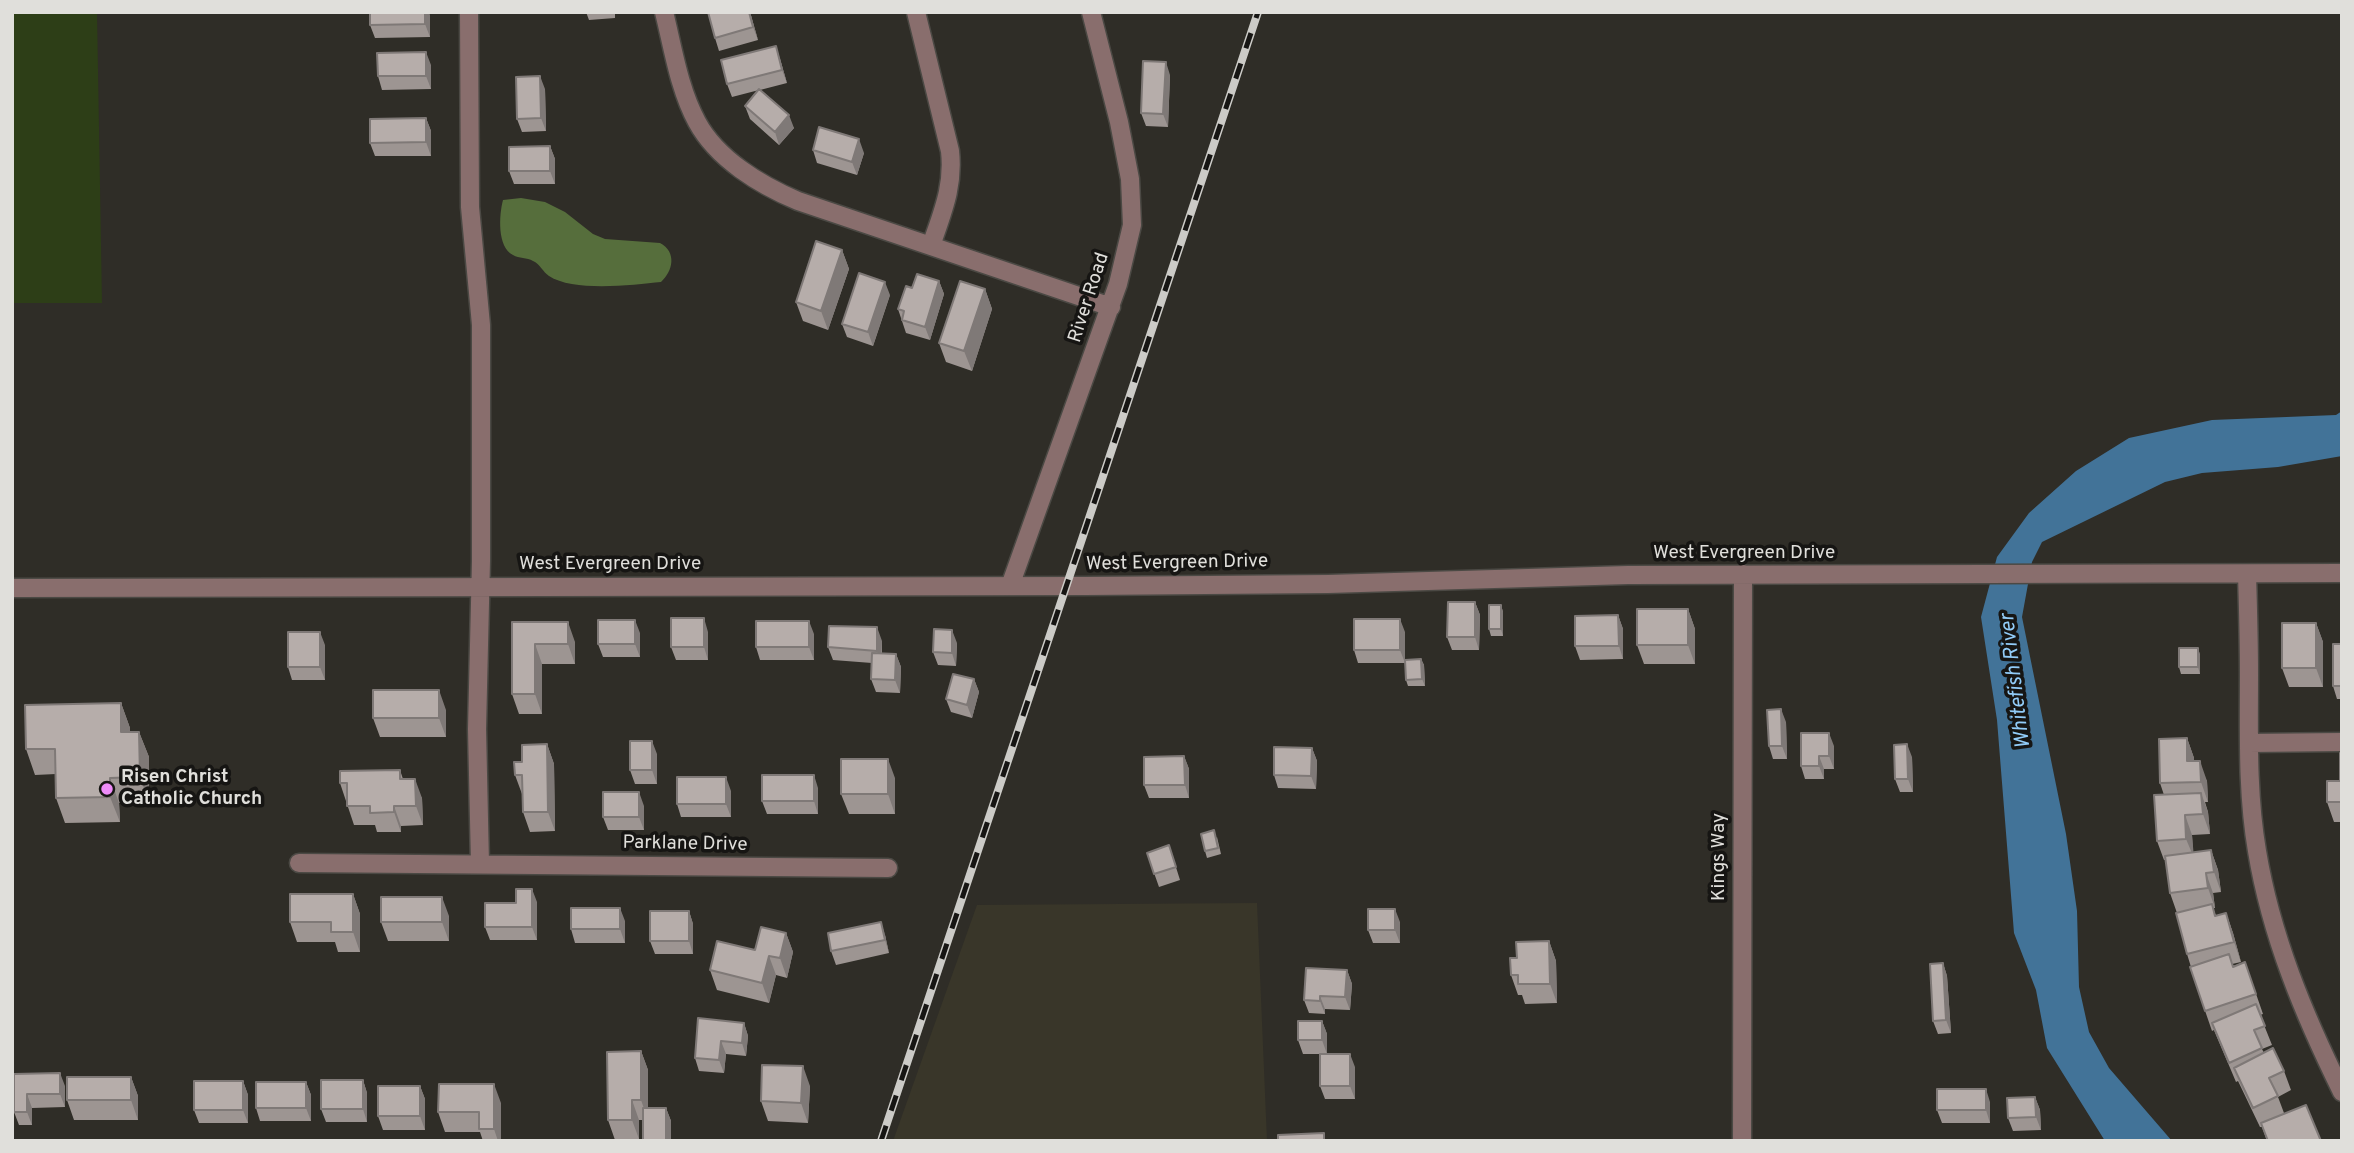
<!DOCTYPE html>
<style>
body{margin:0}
#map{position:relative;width:2354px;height:1153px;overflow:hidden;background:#2f2d27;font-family:Overpass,sans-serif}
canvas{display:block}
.frame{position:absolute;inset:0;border:14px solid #e0dfdb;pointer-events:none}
</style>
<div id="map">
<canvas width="2354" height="1153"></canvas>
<div class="frame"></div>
</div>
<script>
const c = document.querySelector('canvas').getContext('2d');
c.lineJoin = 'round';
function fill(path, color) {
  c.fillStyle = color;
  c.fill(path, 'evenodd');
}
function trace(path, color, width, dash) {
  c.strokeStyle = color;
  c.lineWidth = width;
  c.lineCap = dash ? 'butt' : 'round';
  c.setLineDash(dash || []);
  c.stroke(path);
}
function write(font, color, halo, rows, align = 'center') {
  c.font = font + ' Overpass,sans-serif';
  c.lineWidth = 7;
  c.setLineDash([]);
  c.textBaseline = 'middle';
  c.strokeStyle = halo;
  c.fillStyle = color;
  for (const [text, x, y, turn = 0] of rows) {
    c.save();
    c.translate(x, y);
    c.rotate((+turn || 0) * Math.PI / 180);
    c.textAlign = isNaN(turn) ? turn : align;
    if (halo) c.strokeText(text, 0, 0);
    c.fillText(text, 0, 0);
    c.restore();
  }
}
const built = new Path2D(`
 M1257,903L1267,1141H893L977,905Z`);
const green = new Path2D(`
 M12,12H97L102,303H12Z`);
const forest = new Path2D(`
 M521,198L545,202L565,212L593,234L605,239L660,243C677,252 673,271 661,282C632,285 573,292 549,276C543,272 540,264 533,261C527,257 519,259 513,255C497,247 499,215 503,200Z`);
const water = new Path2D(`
 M2342,411V456L2278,467L2202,473L2165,482L2042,542L2032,562L2022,617L2066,834L2077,911L2079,987L2089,1032L2109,1068L2172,1141H2105L2047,1048L2036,990L2014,933L1997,720L1981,617L1997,557L2029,513L2076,471L2129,438L2212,420L2336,415Z`);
const minor = new Path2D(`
 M469,12L470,207L481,325V561L477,729L480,864
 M664,12C673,48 679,89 697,122C717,159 760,185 798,201L1111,307
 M916,12L950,151C954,187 942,213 931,246
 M2247,574C2248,607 2249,641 2249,675C2249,734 2247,793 2257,851C2271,936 2304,1015 2342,1092
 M1010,586L1118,284L1132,225L1130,179L1119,122L1091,12
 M12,588L1085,586L1328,584L1628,575L2342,573
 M2249,743L2342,742
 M299,863L888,868
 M1742,1141L1743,574`);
const rail = new Path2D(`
 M881,1141L1258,12`);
const wall = new Path2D(`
 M586,12H615V18L589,20Z
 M750,12L758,40L719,51L715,38Z
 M430,15V37L375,38L370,25Z
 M780,59L787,83L760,90L794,128L779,145L750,119L745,106L759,90L732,97L727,84Z
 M431,65V89L382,90L378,76Z
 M1170,75L1168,127L1146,126L1141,113Z
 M545,89L546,131L522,132L517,119Z
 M426,118L431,131V156H375L370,143Z
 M550,146L555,159V184H514L509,171Z
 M813,150L864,153L857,175L817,163Z
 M842,250L849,269L828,330L803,321L796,302Z
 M939,281L944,294L930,340L906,333L898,309L912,288Z
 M985,289L992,309L972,371L946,362L939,343Z
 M890,295L873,346L847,337L842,324Z
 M1475,602L1480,615L1479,650H1452L1447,637Z
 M1501,605L1503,612V636H1491L1489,629Z
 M1688,609L1695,629V664H1644L1637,645Z
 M1618,615L1623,629V659L1580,660L1575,646Z
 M512,622L575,642V664H542V714H519L512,694Z
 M2316,623L2323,642V687H2289L2282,668Z
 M708,632V660H676L671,647Z
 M1405,632V663H1358L1354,650Z
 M640,633V657H603L598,644Z
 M814,634V660H760L756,647Z
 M882,641V653L896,654L901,667L900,693L876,692L871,679L872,663L833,660L828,647Z
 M957,643L956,666L938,665L933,652Z
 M2342,644V699H2337L2333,686Z
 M325,645V680H292L288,667Z
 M2198,648L2200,655V674H2181L2179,667Z
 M1421,659L1424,665L1425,686H1408L1406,680Z
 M974,679L979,692L972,718L951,712L946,699Z
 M121,703L130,728V732H139L149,757V803H119L120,822L65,823L56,798V774L35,775L26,749Z
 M446,710V737H380L373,718Z
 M1786,722L1787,759H1773L1769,746Z
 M2187,738L2194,758V761L2207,781L2208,802H2205L2208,812L2210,834L2192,835L2193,852L2211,850L2218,870L2221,892L2213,893L2215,908H2213L2216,916L2226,913L2233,933L2241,962L2232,964L2233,966L2245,962L2263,1014L2260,1015L2272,1045L2262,1049L2264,1053L2284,1071L2291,1090L2278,1097L2284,1113L2321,1141H2267L2262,1127H2260L2238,1081L2236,1082L2214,1030L2212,1031L2190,967H2191L2187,954L2177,913L2170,893L2166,860H2164L2157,841L2164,795L2160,783Z
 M547,744L554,764L555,831L530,832L523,812L522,794L515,775L522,762Z
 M1834,746V769H1824V779H1805L1801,766Z
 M1312,748L1317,761L1316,789L1278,788L1274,775Z
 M2342,753V822H2334L2327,802L2340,781Z
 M657,754V784H635L630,770Z
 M1184,756L1189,769V798H1149L1144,785Z
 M1912,757L1913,792H1900L1895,779Z
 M400,770L403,779L422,798L423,825L401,826V832H377L375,825H354L340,783Z
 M895,778V814H849L841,794Z
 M818,788V814H767L762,801Z
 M731,791V817H681L677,804Z
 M644,806V830H608L603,817Z
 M1217,837L1221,854L1207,858L1205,851Z
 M1169,845L1180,880L1159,887L1147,853Z
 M353,894L360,914V952H338L335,942H297L290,922Z
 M537,902V940H490L485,927Z
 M689,911L693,924V954H655L650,941Z
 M449,916V941H388L381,922Z
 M625,921V943H575L571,929Z
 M1400,922V943H1373L1368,930Z
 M786,933L793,952L787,978L776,975L769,1003L717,990L710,970L755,950Z
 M885,935L889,953L836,965L831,951Z
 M1549,941L1556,961L1557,1003L1525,1004L1522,995H1518L1511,975L1517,958Z
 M1943,963L1947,976L1951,1033L1938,1034L1933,1021Z
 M1347,970L1352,984L1350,1010L1325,1009V1014L1309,1013L1304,1000Z
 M1322,1021L1327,1034V1054H1303L1298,1040Z
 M744,1023L748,1036L746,1056L726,1054L724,1073L699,1071L695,1058Z
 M641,1051L648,1070V1108H666L671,1121V1141L643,1120H639V1139L615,1140L608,1120Z
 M1355,1067V1099H1325L1320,1086Z
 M14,1074L65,1086V1107L32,1108V1125H19L14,1112Z
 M131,1077L138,1096V1120H74L67,1100Z
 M363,1080L367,1093V1122H326L321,1109Z
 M243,1081L248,1095V1123H199L194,1110Z
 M306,1082L311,1095V1121H260L256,1108Z
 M420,1086L425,1099V1130H383L378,1116Z
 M810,1086L808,1123L768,1121L761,1101Z
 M2035,1097L2040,1110L2041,1130L2013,1131L2008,1118Z
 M1990,1102V1123H1942L1937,1110Z
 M501,1103V1141H483L480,1132H445L438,1112Z`);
const shadedWall = new Path2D(`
 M425,12H429L430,15V37L425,24Z
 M749,12H750L758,40L753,27Z
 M776,46L780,59L787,83L782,70Z
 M426,52L431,65V89L426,76Z
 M1166,62L1170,75L1168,127L1163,114Z
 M540,76L545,89L546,131L541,118Z
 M789,115L794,128L779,145L775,132Z
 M426,118L431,131V156L426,142Z
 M859,139L864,153L857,175L852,162Z
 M550,146L555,159V184L550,171Z
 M842,250L849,269L828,330L821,311Z
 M939,281L944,294L930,340L925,327Z
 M885,282L890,295L873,346L868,332Z
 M985,289L992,309L972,371L964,351Z
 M1475,602L1480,615L1479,650L1475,637Z
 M1501,605L1503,612V636L1501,629Z
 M1688,609L1695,629V664L1688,645Z
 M1618,615L1623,629V659L1619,646Z
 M704,618L708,632V660L704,647Z
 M1400,619L1405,632V663L1400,650Z
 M635,620L640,633V657L635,644Z
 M809,621L814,634V660L809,647Z
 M568,622L575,642V664L568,644Z
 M2316,623L2323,642V687L2316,668Z
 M877,627L882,641L881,664L877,651Z
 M952,630L957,643L956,666L952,653Z
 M320,632L325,645V680L320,667Z
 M535,644L542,664V714L535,694Z
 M2198,648L2200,655V674L2198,667Z
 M896,654L901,667L900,693L895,680Z
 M1421,659L1424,665L1425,686L1422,679Z
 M974,679L979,692L972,718L967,705Z
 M439,690L446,710V737L439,718Z
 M121,703L130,728V758L121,732Z
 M1781,709L1786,722L1787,759L1782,746Z
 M139,732L149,757V803L140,777Z
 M1829,733L1834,746V769L1829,756Z
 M2187,738L2194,758V781L2187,761Z
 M652,741L657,754V784L652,770Z
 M547,744L554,764L555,831L548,812Z
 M1907,744L1912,757L1913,792L1908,779Z
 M1312,748L1317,761L1316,789L1311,776Z
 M1184,756L1189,769V798L1185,785Z
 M1819,756L1824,769V779L1819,766Z
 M888,759L895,778V814L888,794Z
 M2200,761L2207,781L2208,802L2201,782Z
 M814,775L818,788V814L814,801Z
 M726,777L731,791V817L726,804Z
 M110,778L119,803L120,822L110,797Z
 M415,779L422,798L423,825L416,806Z
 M639,792L644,806V830L639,817Z
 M2201,793L2208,812L2210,834L2203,814Z
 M394,806L401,826V832L394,812Z
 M2185,815L2192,835L2194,858L2186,839Z
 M2211,850L2218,870L2221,892L2214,872Z
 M2206,873L2213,893L2215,908L2208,888Z
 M532,889L537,902V940L532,927Z
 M353,894L360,914V952L353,932Z
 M442,897L449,916V941L442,922Z
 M620,908L625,921V943L620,929Z
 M1395,909L1400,922V943L1395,930Z
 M689,911L693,924V954L689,941Z
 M2226,913L2233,933L2241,962L2234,942Z
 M881,922L885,935L889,953L885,940Z
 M786,933L793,952L787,978L780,958Z
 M1549,941L1556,961L1557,1003L1550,984Z
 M769,956L776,975L769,1003L762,983Z
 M1943,963L1947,976L1951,1033L1946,1020Z
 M1347,970L1352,984L1350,1010L1345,997Z
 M1320,996L1325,1009V1014L1320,1001Z
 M1322,1021L1327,1034V1054L1322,1040Z
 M744,1023L748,1036L746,1056L742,1043Z
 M721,1041L726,1054L724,1073L719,1060Z
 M641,1051L648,1070V1120L641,1100Z
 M1350,1054L1355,1067V1099L1350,1086Z
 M803,1066L810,1086L808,1123L801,1103Z
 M60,1073L65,1086V1107L60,1094Z
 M131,1077L138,1096V1120L131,1100Z
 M363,1080L367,1093V1122L363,1109Z
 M243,1081L248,1095V1123L243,1110Z
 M306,1082L311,1095V1121L306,1108Z
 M494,1084L501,1103V1141H498L494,1129Z
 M420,1086L425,1099V1130L420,1116Z
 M1986,1089L1990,1102V1123L1986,1110Z
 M27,1094L32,1108V1125L27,1112Z
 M2035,1097L2040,1110L2041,1130L2036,1117Z
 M632,1100L639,1120V1139L632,1120Z
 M666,1108L671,1121V1141H666Z`);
const building = new Path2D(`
 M370,12H425V24L370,25Z
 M708,12H749L753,27L715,38Z
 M776,46L782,70L727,84L721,60Z
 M426,52V76H378L377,53Z
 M1143,61L1166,62L1163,114L1141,113Z
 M540,76L541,118L517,119L516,77Z
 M759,89L789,115L775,132L745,106Z
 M426,118V142L370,143V119Z
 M819,127L859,139L852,162L813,150Z
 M550,146V171H509V147Z
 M816,241L842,250L821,311L796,302Z
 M859,273L885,282L868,332L842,324Z
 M917,274L939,281L925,327L902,320L904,311L898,309L906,286L912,288Z
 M960,281L985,289L964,351L939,343Z
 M1448,602H1475V637H1447Z
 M1489,605H1501V629H1489Z
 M1637,609H1688V645H1637Z
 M1618,615L1619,646H1575V616Z
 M671,618H704V647H671Z
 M1354,619H1400V650H1354Z
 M598,620H635V644H598Z
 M756,621H809V647H756Z
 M512,622H568V644H535V694H512Z
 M2282,623H2316V668H2282Z
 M829,626L877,627V651L828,647Z
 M934,629L952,630V653L933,652Z
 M288,632H320V667H288Z
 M2333,644H2342V686H2333Z
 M2179,648H2198V667H2179Z
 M872,653L896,654L895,680L871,679Z
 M1421,659L1422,679L1406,680L1405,660Z
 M953,674L974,679L967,705L946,699Z
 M373,690H439V718H373Z
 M121,703V732H139L140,777L110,778V797L56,798L55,749H26L25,705Z
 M1781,709L1782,746H1769L1767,710Z
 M1801,733H1829V756H1819V766H1801Z
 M2187,738V761H2200L2201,782L2160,783L2159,739Z
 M630,741H652V770H630Z
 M547,744L548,812H523L522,775H515L514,762H522V745Z
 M1907,744L1908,779H1895L1894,745Z
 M1274,747L1312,748L1311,776L1274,775Z
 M2340,753H2342V802H2327V781H2340Z
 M1184,756L1185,785H1144V757Z
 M841,759H888V794H841Z
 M400,770V779H415L416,806H394V812L370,813V806H347V783H340V771Z
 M762,775H814V801H762Z
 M677,777H726V804H677Z
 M603,792H639V817H603Z
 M2201,793L2203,814L2185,815L2186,839L2157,841L2154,795Z
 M1214,830L1218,848L1205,851L1201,834Z
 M1169,845L1176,867L1154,874L1147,853Z
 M2211,850L2214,872L2206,873L2208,888L2170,893L2165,856Z
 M516,889H532V927H485V903H516Z
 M290,894H353V932H331V922H290Z
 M381,897H442V922H381Z
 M2212,904L2215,916L2226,913L2234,942L2187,954L2176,913Z
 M571,908H620V929H571Z
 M1368,909H1395V930H1368Z
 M650,911H689V941H650Z
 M881,922L885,940L831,951L828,933Z
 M761,927L786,933L780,958L769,956L762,983L710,970L717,941L755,950Z
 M1549,941L1550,984H1518V975H1511L1510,958H1517L1516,942Z
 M2229,954L2233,967L2245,962L2256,994L2205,1011L2190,967Z
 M1943,963L1946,1020L1933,1021L1930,964Z
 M1306,968L1347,970L1345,997L1320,996V1001L1304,1000Z
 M2256,1004L2265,1026L2254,1030L2262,1048L2229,1063L2212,1023Z
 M698,1018L744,1023L742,1043L721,1041L719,1060L695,1058Z
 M1298,1021H1322V1040H1298Z
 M2273,1048L2284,1071L2269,1078L2278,1096L2253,1108L2234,1068Z
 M641,1051V1100H632V1120H608L607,1052Z
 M1320,1054H1350V1086H1320Z
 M762,1065L803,1066L801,1103L761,1101Z
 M60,1073V1094H27V1112H14V1074Z
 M67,1077H131V1100H67Z
 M321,1080H363V1109H321Z
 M194,1081H243V1110H194Z
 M256,1082H306V1108H256Z
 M439,1084H494V1129H479V1112H438Z
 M378,1086H420V1116H378Z
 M1937,1089H1986V1110H1937Z
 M2035,1097L2036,1117L2008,1118L2007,1098Z
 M2306,1105L2321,1141H2268L2261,1123Z
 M643,1108H666V1141H643Z
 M1324,1133V1141H1278V1135Z`);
const markers = [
 [107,789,7,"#ee8cf8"]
];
const streetNames = [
 ["River Road",1090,298,-72],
 ["West Evergreen Drive",1744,554],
 ["West Evergreen Drive",1177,564,-1],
 ["West Evergreen Drive",610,565],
 ["Parklane Drive",685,845,1],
 ["Kings Way",1720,857,-90]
];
const poiNames = [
 ["Risen Christ",121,778],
 ["Catholic Church",121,800]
];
const waterNames = [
 ["Whitefish River",2017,681,-97]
];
fill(built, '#393629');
fill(green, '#2d3e17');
fill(forest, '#566e3c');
fill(water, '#427398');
trace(minor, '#4b4944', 21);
trace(minor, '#896e6d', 18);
trace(rail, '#cccbc7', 8);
trace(rail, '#161513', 5, [16]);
fill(wall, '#9d9592');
fill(shadedWall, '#7f7977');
fill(building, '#b6adaa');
trace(building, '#7f7977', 2);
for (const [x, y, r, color] of markers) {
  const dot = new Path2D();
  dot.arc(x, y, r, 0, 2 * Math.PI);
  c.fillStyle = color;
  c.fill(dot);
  trace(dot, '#161513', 2.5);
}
write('19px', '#e0dfdb', '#161513', streetNames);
write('bold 19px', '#e0dfdb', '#161513', poiNames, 'left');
write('italic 21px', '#92ccf8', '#161513', waterNames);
</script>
